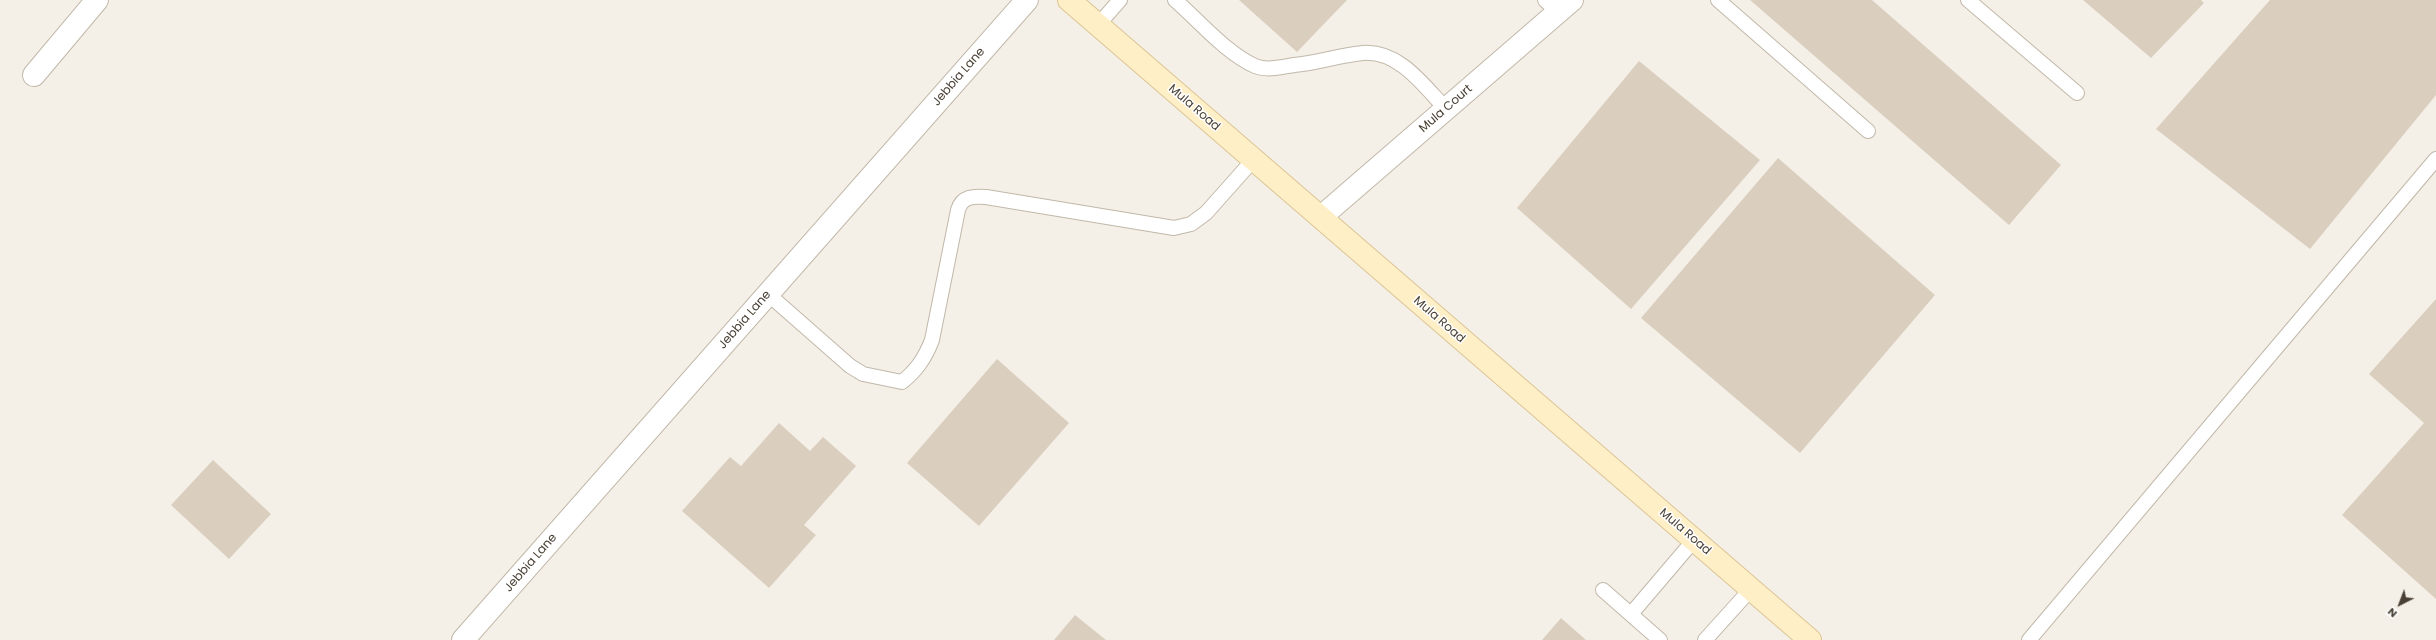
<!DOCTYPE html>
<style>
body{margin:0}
#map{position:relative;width:2436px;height:640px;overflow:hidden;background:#f5f0e7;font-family:Poppins,sans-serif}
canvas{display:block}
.north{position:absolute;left:2380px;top:584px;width:40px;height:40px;-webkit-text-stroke:3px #fff;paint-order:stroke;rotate:222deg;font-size:11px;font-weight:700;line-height:16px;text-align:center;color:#494035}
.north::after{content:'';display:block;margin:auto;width:14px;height:18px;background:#494035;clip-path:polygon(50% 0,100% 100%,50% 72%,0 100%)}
</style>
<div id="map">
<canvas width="2436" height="640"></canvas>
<div class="north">N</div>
</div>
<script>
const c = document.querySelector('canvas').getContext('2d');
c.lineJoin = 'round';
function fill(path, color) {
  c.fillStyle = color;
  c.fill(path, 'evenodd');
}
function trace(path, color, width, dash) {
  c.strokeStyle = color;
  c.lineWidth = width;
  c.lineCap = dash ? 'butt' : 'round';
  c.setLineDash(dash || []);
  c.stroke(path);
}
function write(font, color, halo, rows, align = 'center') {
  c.font = font + ' Poppins,sans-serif';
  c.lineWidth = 3;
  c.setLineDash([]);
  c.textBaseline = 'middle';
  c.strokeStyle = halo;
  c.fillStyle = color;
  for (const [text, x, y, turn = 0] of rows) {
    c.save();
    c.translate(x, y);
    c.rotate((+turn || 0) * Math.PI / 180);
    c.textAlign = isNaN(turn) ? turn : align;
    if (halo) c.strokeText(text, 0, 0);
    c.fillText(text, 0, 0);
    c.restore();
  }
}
const building = new Path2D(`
 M1239,0H1347L1297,52Z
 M1750,0H1872L2061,165L2009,225Z
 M2083,0H2201L2204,3L2151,58Z
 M2270,0H2436V95L2310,249L2156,129Z
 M1639,61L1760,160L1631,309L1517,208Z
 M1778,158L1935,295L1800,453L1641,318Z
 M2436,299V599L2342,515L2424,423L2369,374Z
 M997,359L1069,423L979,526L907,463Z
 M779,423L810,451L823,437L856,466L804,525L816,535L769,588L682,511L730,457L741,466Z
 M213,460L271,514L229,559L171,505Z
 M1075,615L1106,640H1054Z
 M1561,618L1586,640H1542Z`);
const lane = new Path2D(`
 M1175,0C1198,20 1227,54 1255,66C1267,71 1282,67 1294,65C1318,63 1340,55 1363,53C1399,50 1424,86 1446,109
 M1545,0L1558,12
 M1718,0L1868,131
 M1968,0L2077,93
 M1098,25L1120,0
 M768,294L850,366L863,374L902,382C917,370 925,358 932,340L958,210C962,196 974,196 986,197L1174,228L1191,224L1206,213L1254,159
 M1603,590L1660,640
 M1631,614L1694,540
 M1705,640L1751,589
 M2029,640L2436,159`);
const street = new Path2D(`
 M34,75L97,0
 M1321,217L1572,0
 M463,640L1027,0`);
const secondary = new Path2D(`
 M1069,0L1810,640`);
const streetNames = [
 ["Jebbia Lane",959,77,-49],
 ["Mula Road",1194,108,41],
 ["Mula Court",1446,109,-41],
 ["Jebbia Lane",745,320,-49],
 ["Mula Road",1439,320,41],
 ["Mula Road",1685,532,41],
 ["Jebbia Lane",531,563,-49]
];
fill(building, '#dacebf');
trace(lane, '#c1b8a9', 16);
trace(street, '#c1b8a9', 24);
trace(secondary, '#dcc595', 24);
trace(lane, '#fff', 14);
trace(street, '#fff', 22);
trace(secondary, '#ffefc7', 22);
write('12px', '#494035', '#fff', streetNames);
</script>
